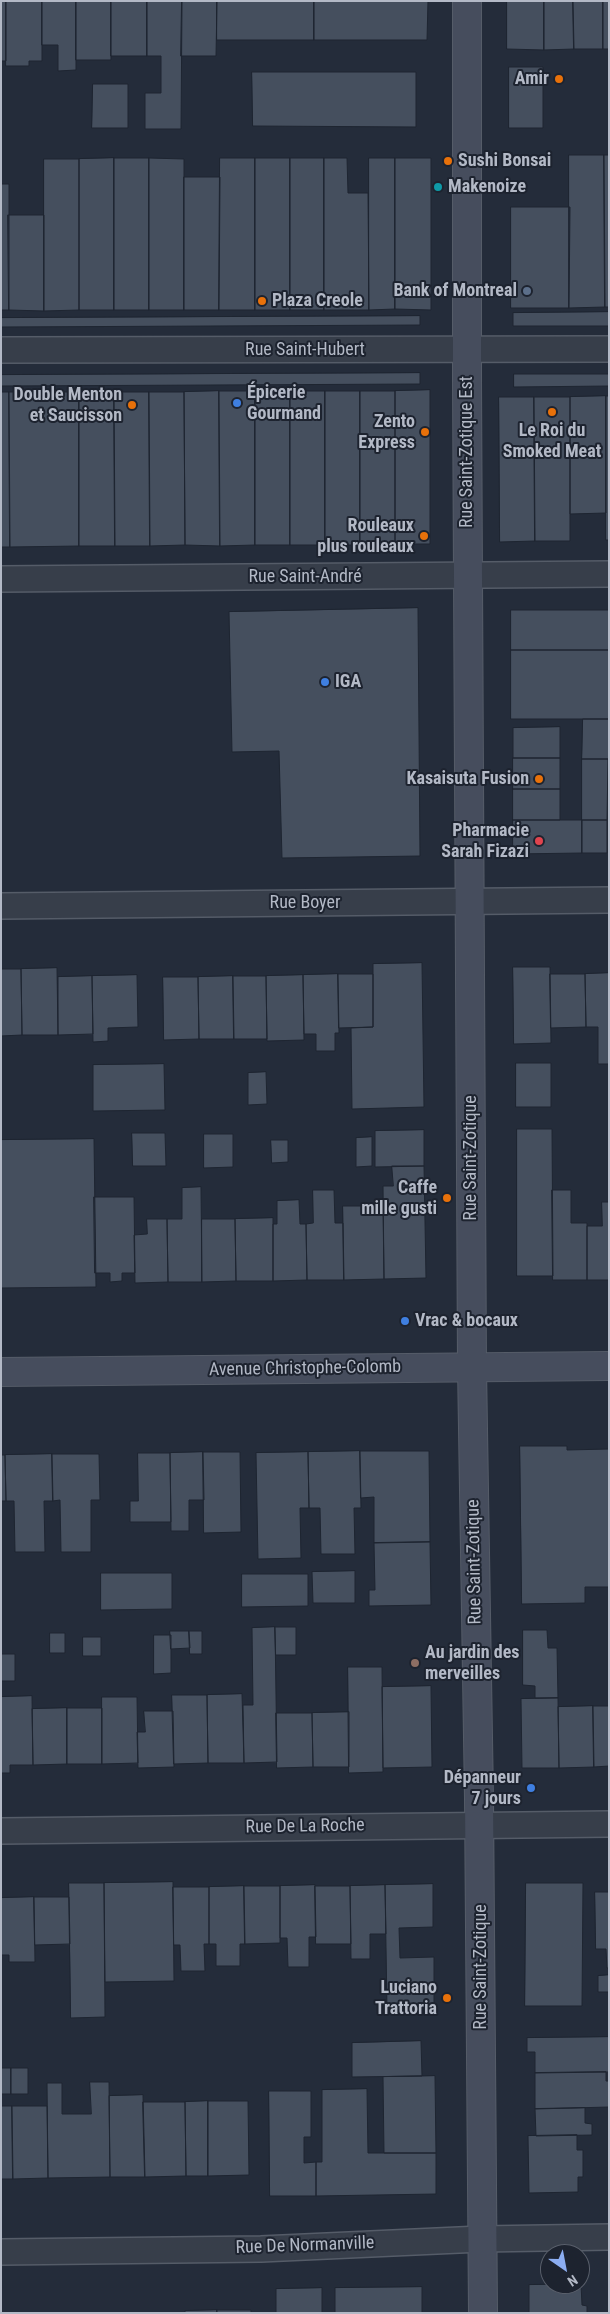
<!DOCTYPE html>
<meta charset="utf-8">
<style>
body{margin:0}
#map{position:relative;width:610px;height:2314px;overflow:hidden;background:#242c3a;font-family:"Roboto Condensed",sans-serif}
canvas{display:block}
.frame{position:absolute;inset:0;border:2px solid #b3b9c6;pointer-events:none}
.north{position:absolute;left:540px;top:2244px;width:50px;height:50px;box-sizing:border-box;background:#1d232f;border:1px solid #595f6b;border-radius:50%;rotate:147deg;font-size:14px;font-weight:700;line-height:20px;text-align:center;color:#b3b9c6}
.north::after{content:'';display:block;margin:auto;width:18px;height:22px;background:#8cadf1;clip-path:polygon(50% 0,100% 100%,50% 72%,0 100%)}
</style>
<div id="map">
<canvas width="610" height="2314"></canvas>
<div class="frame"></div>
<div class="north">N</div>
</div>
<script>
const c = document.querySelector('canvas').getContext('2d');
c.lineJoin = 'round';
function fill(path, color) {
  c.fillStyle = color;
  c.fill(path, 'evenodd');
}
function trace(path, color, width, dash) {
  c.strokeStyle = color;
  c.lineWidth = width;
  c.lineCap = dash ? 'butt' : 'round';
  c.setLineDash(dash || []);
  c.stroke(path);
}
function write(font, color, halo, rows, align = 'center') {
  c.font = font + ' "Roboto Condensed",sans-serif';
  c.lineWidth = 4;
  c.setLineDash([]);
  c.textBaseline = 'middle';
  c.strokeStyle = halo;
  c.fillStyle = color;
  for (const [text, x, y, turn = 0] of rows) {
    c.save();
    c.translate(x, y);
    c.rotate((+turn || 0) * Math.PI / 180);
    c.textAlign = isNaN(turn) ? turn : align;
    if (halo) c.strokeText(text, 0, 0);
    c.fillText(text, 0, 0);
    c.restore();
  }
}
const building = new Path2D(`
 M1,1H6V61H1Z
 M6,1H42V61H29V66H6Z
 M42,1H76V70L58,71V45H42Z
 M76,1H111V60H76Z
 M111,1H147V56H111Z
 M147,1H182L181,129H145V93H161V56H147Z
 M182,1H217L216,56H181Z
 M217,1H314V40H217Z
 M314,1H428L427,40H314Z
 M507,1H544V50L507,49Z
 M544,1H573L574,49L544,50Z
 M573,1H603V49H574Z
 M603,1H609V49H603Z
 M509,67H543V128H509Z
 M252,72H416V127L253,126Z
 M93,84H128V128H92Z
 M569,155H604L605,307L569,308Z
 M604,155H609V307H605Z
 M114,158V310H79V159Z
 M114,158H149V310H114Z
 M149,158L184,159V310H149Z
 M220,158H255V310H219Z
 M255,158H290V310H255Z
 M290,158H324V310H290Z
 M324,158H347L348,193H368L369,310H324Z
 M369,158H395V309L369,310Z
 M395,158H431V310L395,309Z
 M44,159H79V310L44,311Z
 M184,177H220L219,310H184Z
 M1,184H9V310H1Z
 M511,207H570L569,308H511Z
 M8,215H44V311L9,310Z
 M609,312V326H513V313Z
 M420,316V325L1,327V318Z
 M420,373V384L1,386V375Z
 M514,374H609V386L514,387Z
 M430,390V544H395V391Z
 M219,391L220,546L185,545L184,392Z
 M219,391H255V545L220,546Z
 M255,391H290V545H255Z
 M290,391H325V545H290Z
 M325,391H360V545H325Z
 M360,391H395V544L360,545Z
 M1,392H9L10,547H1Z
 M9,392H79V546L10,547Z
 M79,392H114L115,546H79Z
 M114,392H149L150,546H115Z
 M149,392H184L185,545L150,546Z
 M606,396H609V540H606Z
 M606,396V513L570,514V397Z
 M499,397H534L535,541L500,542Z
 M534,397H570V541H535Z
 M418,608L420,856L282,858L279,751L232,752L229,612Z
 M511,610H609V650H511Z
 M511,650H609V719H511Z
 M583,719H609V759H582Z
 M560,727V758H513V728Z
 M513,758H560V789H513Z
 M582,759H608L607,820H582Z
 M513,789H560V820H513Z
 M513,820H582V853L513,854Z
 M582,820H607V853H582Z
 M422,963L424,1107L352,1109L351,1028L373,1027V964Z
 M513,967H550L551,1043L514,1044Z
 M57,968L58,1035H22L21,969Z
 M1,969H21L22,1035L1,1036Z
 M609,973V1064H598V1027H586L585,974Z
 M338,974H373V1027L339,1028Z
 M338,974L339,1033H335V1051H316V1034H304L303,975Z
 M550,974H585L586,1027L551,1028Z
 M137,975L138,1027L108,1028V1041L93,1042L92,976Z
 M303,975L304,1040L267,1041L266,976Z
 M92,976L93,1034L58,1035V977Z
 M233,976H266L267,1039H234Z
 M233,976L234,1039H199L198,977Z
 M163,977H198L199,1039L164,1040Z
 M516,1063H551V1107H516Z
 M164,1064L165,1110L93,1111V1065Z
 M266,1072L267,1104L248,1105V1073Z
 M517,1129H552L553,1276H517Z
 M424,1130V1166L375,1167V1131Z
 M132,1133H165L166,1166H133Z
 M204,1134H233V1167L204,1168Z
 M372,1137V1166L356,1167V1138Z
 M94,1139L96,1287L1,1288V1140Z
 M271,1140H288V1162L272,1163Z
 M392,1166H424L426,1278L384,1279L383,1186H393Z
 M201,1187L202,1282H168L167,1219H182V1188Z
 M313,1190H334L335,1223H343L344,1280H307L306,1224L313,1223Z
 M552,1190H571V1223H587V1280H553Z
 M94,1197H134L135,1273H122V1281L110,1282V1273H95Z
 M299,1200L300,1224H306L307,1280L273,1281V1224H277V1201Z
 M602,1202H609V1280H587V1226H602Z
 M343,1206H383L384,1279L344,1280Z
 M273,1218V1281H236L235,1219Z
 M147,1219H167L168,1282L135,1283L134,1235L147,1234Z
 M202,1219H235L236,1281L202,1282Z
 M520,1446H567V1450L609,1449V1587H585V1603L522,1604Z
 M360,1451H429L430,1542L374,1543V1497L361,1498Z
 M360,1451L361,1508H354L355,1554H321L320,1508H309L308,1452Z
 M203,1452H240L241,1532L204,1533Z
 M203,1452L204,1500H189V1531H171L170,1453Z
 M308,1452L309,1508H300L301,1558L258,1559L256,1453Z
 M138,1453H170L171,1522H130V1501H138Z
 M52,1454H99L100,1500H91V1552H61L60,1500L53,1501Z
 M52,1454L53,1501H44L45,1552H15L14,1501H6L5,1455Z
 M1,1455H5L6,1501H1Z
 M430,1542L431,1605L369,1606V1590H375L374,1543Z
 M355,1571V1603H313L312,1572Z
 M101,1573H172V1609L101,1610Z
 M242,1574H308V1606L242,1607Z
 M275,1627H296V1655H276Z
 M275,1627L277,1762L244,1763L243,1705H253L252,1628Z
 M523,1630H547L548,1648H557L558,1698H535V1686L523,1685Z
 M170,1631H189L190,1648L171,1649Z
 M189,1631H202V1654H190Z
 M50,1633H65V1653H50Z
 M154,1635H171V1673L154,1674Z
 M83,1637H101V1656H83Z
 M1,1654H15V1681H1Z
 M348,1667H382L383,1772L349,1773Z
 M431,1686L432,1767L383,1768L382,1687Z
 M242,1694L244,1763H208L207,1695Z
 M172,1695H207L208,1763L174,1764Z
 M32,1696L33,1765H10V1773H1V1697Z
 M102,1697H137L138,1763L102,1764Z
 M558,1698L559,1768H522L521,1699Z
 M593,1706L594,1767L559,1768L558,1707Z
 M593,1706H609V1766L594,1767Z
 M67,1708V1764L33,1765L32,1709Z
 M67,1708H102V1764H67Z
 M144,1711H173L174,1767L138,1768L137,1732H145Z
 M349,1712V1767H313L312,1713Z
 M276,1713H312L313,1767L277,1768Z
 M173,1882L174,1981L105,1982L104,1883Z
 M69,1883H104L105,2017L71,2018Z
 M526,1883H583L582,2006H525Z
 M433,1884V1927L399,1928L400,1958L434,1957V2009H387L385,1885Z
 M315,1885L316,1937H309V1967H288L287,1938H280V1886Z
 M385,1885L386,1934H370V1959H351L350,1886Z
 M244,1886H280V1943L245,1944Z
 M244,1886L245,1944H240V1966H216V1944H209V1887Z
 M315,1886H350L351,1944H316Z
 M173,1887H209V1944H204L205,1971H181L180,1945H174Z
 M595,1892H609V1968H607L606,1949H596Z
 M34,1897H69L70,1944L35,1945Z
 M34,1897L35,1962H9V1955H1V1898Z
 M609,1975V1992H598V1976Z
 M609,2037V2072L535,2073V2052H527V2038Z
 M421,2041L422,2076L352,2077V2043Z
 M1,2068H11V2094H1Z
 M11,2068H28V2094H11Z
 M606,2072V2081H609V2107L535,2109V2073Z
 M435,2076L436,2153H384L383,2077Z
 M90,2082H109L110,2177L48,2178L47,2083H62V2114H91Z
 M367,2089L368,2153H436V2194L316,2196V2162H322V2090Z
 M269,2091H311V2137H304V2163L316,2162V2196H270Z
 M143,2095L145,2177H110L109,2096Z
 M208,2101V2176H186L185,2102Z
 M208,2101H248L249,2175L208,2176Z
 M143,2102H185L186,2176L145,2177Z
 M1,2106H12L13,2179H1Z
 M12,2106H47L48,2178L13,2179Z
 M585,2108V2123L592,2124V2135L536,2136L535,2109Z
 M577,2135V2150H583V2177H578V2192L529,2193L528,2136Z
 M581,2284L582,2305L587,2306V2313H529V2285Z
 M422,2287V2313H335V2288Z
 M322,2288V2313H276V2289Z
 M217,2310H251V2313H217Z
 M217,2310V2313H185V2311Z`);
const street = new Path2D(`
 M1,350L609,349
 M1,579L609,574
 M1,906L609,900
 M1,1831L609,1824
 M1,2252L261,2249L481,2239L609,2237`);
const secondary = new Path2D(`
 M467,1V381L472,1367L479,1799L483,2313
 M1,1372L609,1366`);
const markers = [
 [559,79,5,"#e8710a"],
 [448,161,5,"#e8710a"],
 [438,187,5,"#0f9aa8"],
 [527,291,5,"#5c6f8a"],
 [262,301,5,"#e8710a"],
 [237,403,5,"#3f7fe0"],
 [132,405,5,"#e8710a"],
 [552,412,5,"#e8710a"],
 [425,432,5,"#e8710a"],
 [424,536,5,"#e8710a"],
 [325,682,5,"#3f7fe0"],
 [539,779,5,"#e8710a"],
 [539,841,5,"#e0444e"],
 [447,1198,5,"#e8710a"],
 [405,1321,5,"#3f7fe0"],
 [415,1663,5,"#8d6e63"],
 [531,1788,5,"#3f7fe0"],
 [447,1998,5,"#e8710a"]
];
const poiNames = [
 ["Amir",549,79],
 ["Sushi Bonsai",458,161,"left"],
 ["Makenoize",448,187,"left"],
 ["Bank of Montreal",517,291],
 ["Plaza Creole",272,301,"left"],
 ["Épicerie",247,393,"left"],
 ["Gourmand",247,414,"left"],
 ["Double Menton",122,395],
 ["et Saucisson",122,416],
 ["Zento",415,422],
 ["Express",415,443],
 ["Le Roi du",552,431,"center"],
 ["Smoked Meat",552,452,"center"],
 ["Rouleaux",414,526],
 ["plus rouleaux",414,547],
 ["IGA",335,682,"left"],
 ["Kasaisuta Fusion",529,779],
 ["Pharmacie",529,831],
 ["Sarah Fizazi",529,852],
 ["Caffe",437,1188],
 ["mille gusti",437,1209],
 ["Vrac & bocaux",415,1321,"left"],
 ["Au jardin des",425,1653,"left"],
 ["merveilles",425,1674,"left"],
 ["Dépanneur",521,1778],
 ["7 jours",521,1799],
 ["Luciano",437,1988],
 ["Trattoria",437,2009]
];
const streetNames = [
 ["Rue Saint-Hubert",305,350],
 ["Rue Saint-Zotique Est",467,452,-90],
 ["Rue Saint-André",305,577],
 ["Rue Boyer",305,903],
 ["Rue Saint-Zotique",471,1158,-90],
 ["Avenue Christophe-Colomb",305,1369,-1],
 ["Rue Saint-Zotique",475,1562,-91],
 ["Rue De La Roche",305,1827,-1],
 ["Rue Saint-Zotique",481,1967,-90],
 ["Rue De Normanville",305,2246,-2]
];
fill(building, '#454f5e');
trace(building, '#1e2531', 1);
trace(street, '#555c68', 28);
trace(secondary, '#555c68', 30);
trace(street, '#373e4a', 25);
trace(secondary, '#464d5d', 28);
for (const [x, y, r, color] of markers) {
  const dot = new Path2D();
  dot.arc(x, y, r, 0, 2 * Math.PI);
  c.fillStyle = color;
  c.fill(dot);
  trace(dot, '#1d232f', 2);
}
write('bold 18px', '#b3b9c6', '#1d232f', poiNames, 'right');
write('18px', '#b3b9c6', '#1d232f', streetNames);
</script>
